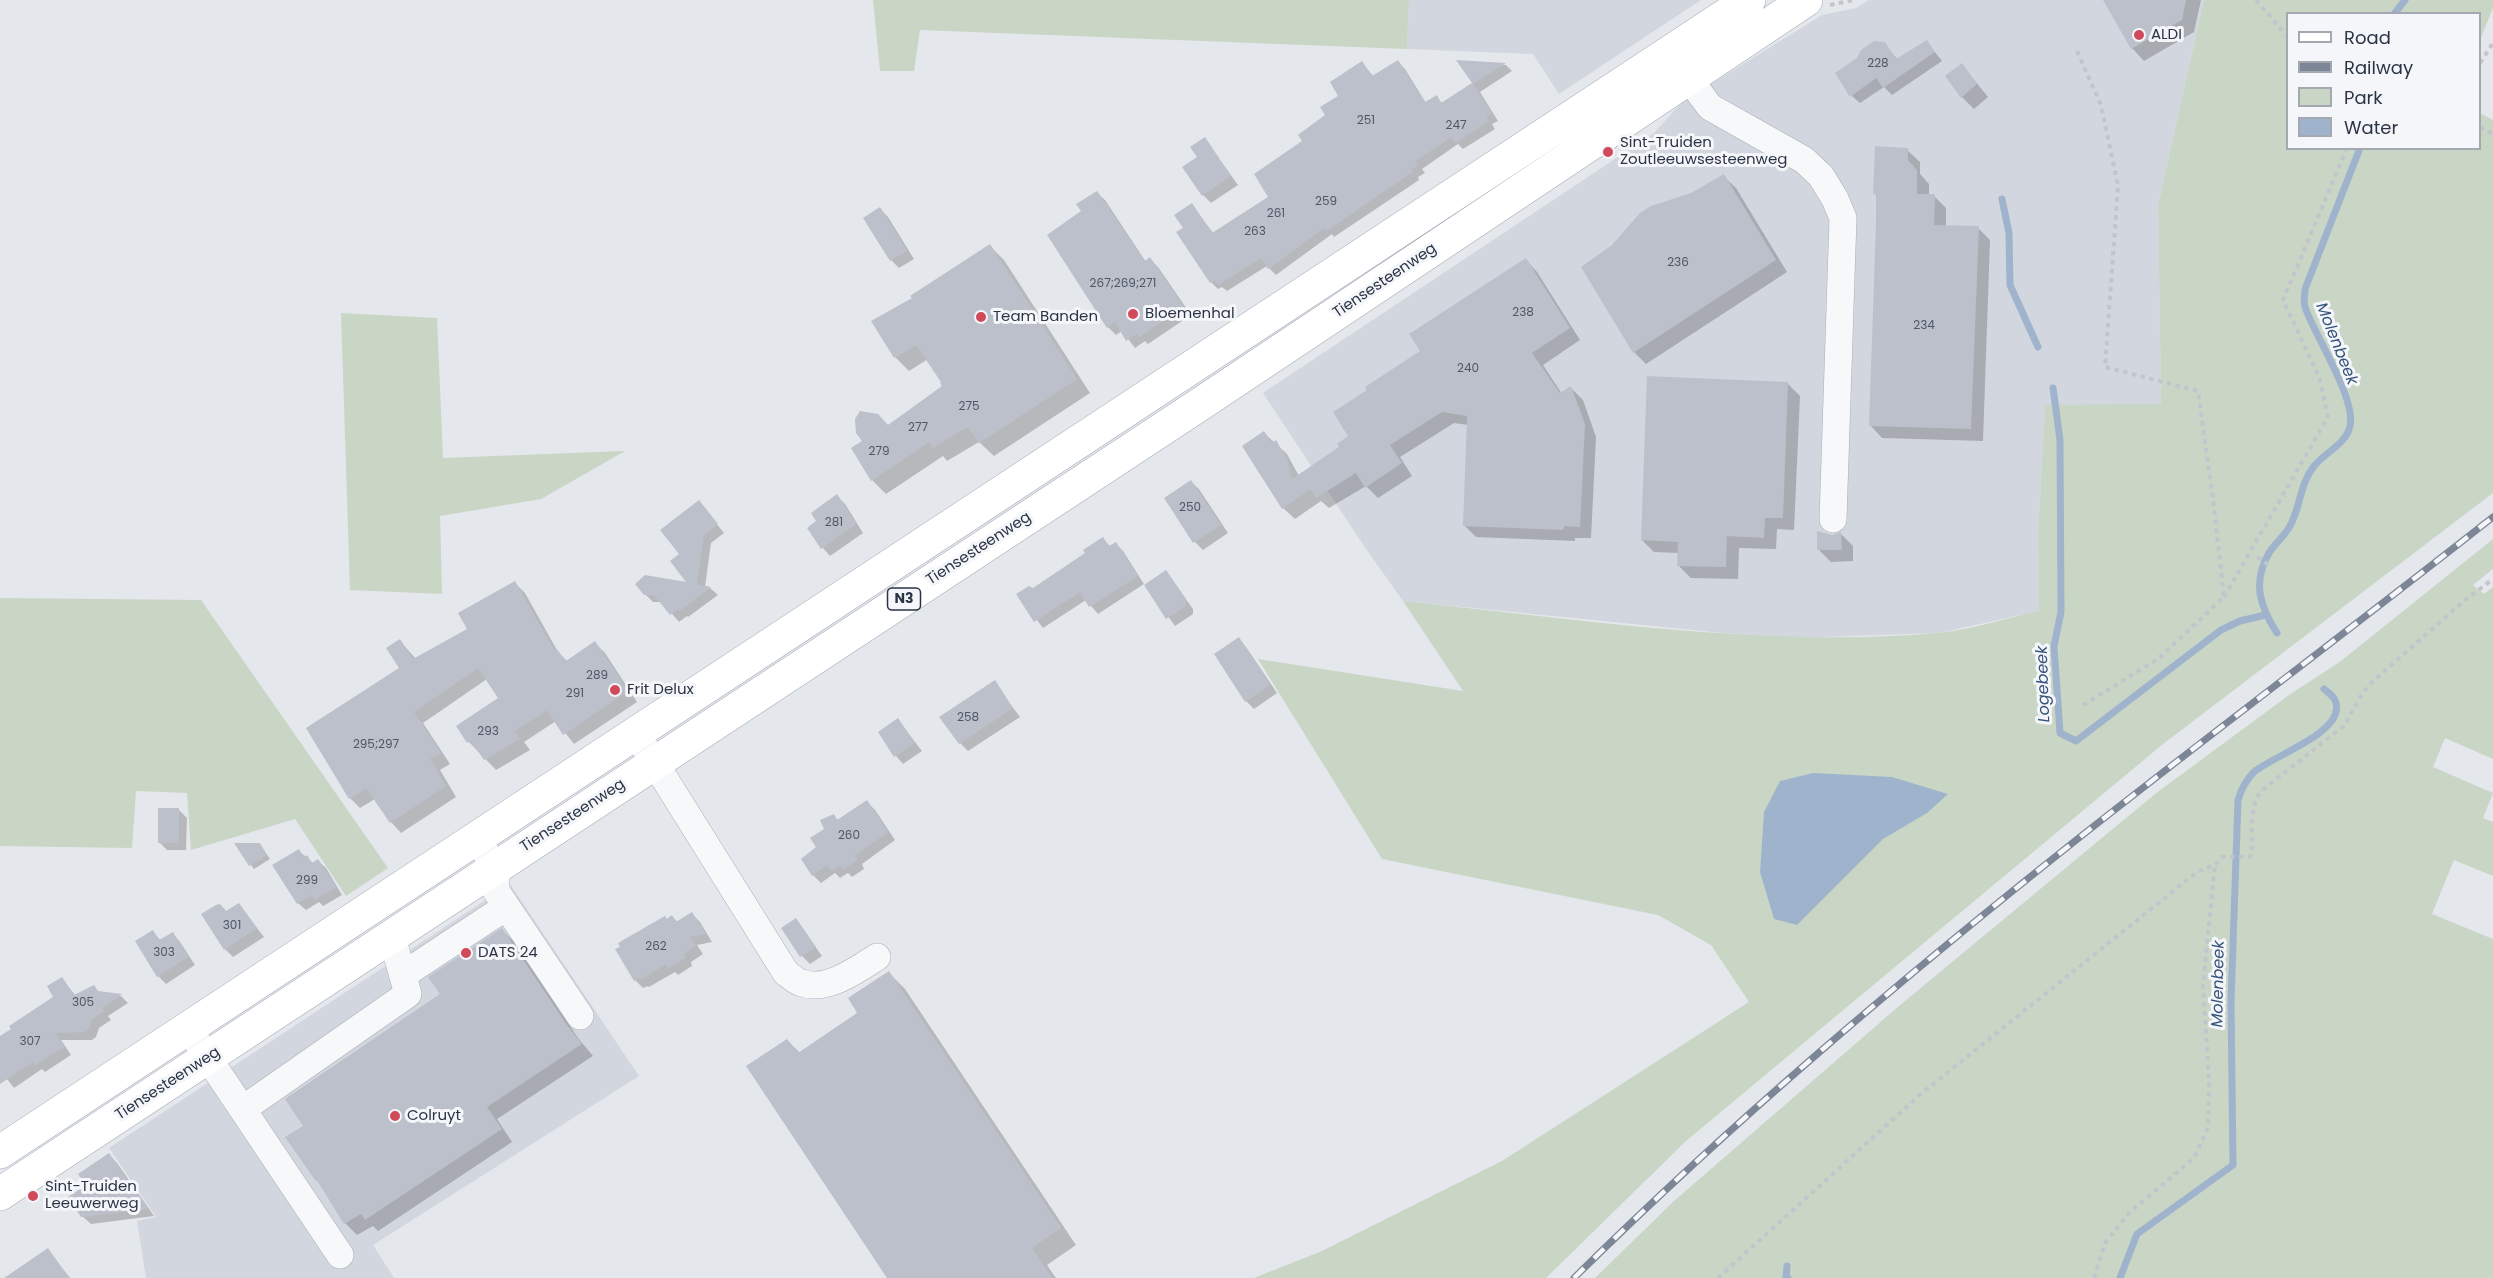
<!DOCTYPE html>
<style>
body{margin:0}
#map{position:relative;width:2493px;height:1278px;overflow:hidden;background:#e4e7ec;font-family:Poppins,sans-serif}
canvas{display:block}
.legend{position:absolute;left:2286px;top:12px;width:195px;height:138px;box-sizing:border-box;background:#f4f6f9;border:2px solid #a4a8b1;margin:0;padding:8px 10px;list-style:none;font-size:18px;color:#2b3445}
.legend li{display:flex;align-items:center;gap:12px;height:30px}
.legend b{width:30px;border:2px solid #a4a8b1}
</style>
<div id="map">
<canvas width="2493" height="1278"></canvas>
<ul class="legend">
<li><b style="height:8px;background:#fff"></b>Road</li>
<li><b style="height:8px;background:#7d8696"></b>Railway</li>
<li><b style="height:16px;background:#c9d6c5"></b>Park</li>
<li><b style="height:16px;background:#9fb4cc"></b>Water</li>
</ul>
</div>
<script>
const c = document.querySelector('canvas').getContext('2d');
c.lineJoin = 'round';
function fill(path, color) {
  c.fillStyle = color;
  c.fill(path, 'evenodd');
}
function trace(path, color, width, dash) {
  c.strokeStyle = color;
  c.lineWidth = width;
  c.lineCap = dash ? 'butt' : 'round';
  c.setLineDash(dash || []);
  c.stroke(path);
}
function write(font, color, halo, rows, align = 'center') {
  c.font = font + ' Poppins,sans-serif';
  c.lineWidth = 6;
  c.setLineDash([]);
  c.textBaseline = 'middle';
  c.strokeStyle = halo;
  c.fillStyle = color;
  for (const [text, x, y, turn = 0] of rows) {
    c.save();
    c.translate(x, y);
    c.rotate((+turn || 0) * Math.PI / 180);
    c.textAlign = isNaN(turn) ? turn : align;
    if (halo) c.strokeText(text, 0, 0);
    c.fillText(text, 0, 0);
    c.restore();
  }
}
const built = new Path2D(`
 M1409,0H1701L1559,94L1533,54L1407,49Z
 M1869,0H2204L2158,205L2161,405L2045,406L2038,534L2039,611L1939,633L1791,638L1723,633L1403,601L1364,546L1263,393L1654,133L1682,102L1822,15L1856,8Z
 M510,884L639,1076L373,1245L394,1278H146L137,1221L156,1217L109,1148Z`);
const green = new Path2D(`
 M873,0H1409L1407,49L920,30L914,71H880Z
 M2204,0H2493V8L2480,40V14H2288V148H2480V113L2493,120V493L2163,744L1686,1141L1546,1278H1254L1322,1251L1502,1161L1749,1002L1711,945L1658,915L1382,859L1258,659L1463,691L1403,601C1578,619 1762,648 1937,633C1971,630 2006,618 2039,611L2038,534L2045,405L2161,404L2158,205Z
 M341,313L437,318L443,458L625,451L541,499L440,516L442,594L350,590Z
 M2493,539V569L2473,585L2484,594L2493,587V759L2445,738L2433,767L2493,793L2483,818L2493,822V876L2454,860L2432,914L2493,939V1278H1595L1674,1201L1899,1006L2155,794L2289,695L2341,661Z
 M0,598L201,600L388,868L346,896L295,819L191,850L187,793L136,791L132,848L0,846Z`);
const water = new Path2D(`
 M1813,773L1892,777L1948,794L1927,813L1883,839L1797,925L1774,919L1760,872L1764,812L1780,781Z`);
const shadow = new Path2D(`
 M2104,0H2201L2194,32L2144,61L2132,48Z
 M1927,42L1942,61L1892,95L1884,87L1860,103L1852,96L1884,44L1898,60Z
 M1459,61L1506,65L1512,71L1480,92L1498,121L1492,124L1495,129L1463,149L1458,144L1422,169L1425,173L1418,177L1419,180L1334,237L1332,234L1276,275L1267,266L1227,291L1222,287L1218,289L1211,282L1185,228L1192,205L1213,233L1270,197L1304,141L1327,115L1362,63L1374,77L1398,62L1405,69L1426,103L1436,97L1443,104L1474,84Z
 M1962,65L1988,97L1974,109L1962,97Z
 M1205,139L1238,185L1211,203L1203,195Z
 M1907,150L1920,162V174L1929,184V196H1934L1946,208V227L1978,228L1990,240L1983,441L1882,438L1870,425L1878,197L1875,194Z
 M1723,176L1736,188L1787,272L1646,364L1634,352L1692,195Z
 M1097,193L1105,200L1146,262L1150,259L1158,267L1191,315L1148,344L1145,341L1135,348L1122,331L1116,335L1108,327L1083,212Z
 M880,209L888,217L914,259L899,268L891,260Z
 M990,246L1004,260L1090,393L994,456L979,442L947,461L943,456L886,494L872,480L853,449L944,387L943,382L928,359L909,371L896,358L873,322L914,299Z
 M1526,260L1537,272L1580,340L1543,365L1562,394L1571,388L1583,400L1596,437L1591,538H1575V541L1476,537L1464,525L1468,425L1454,423L1400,457L1412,476L1378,498L1366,486L1329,508L1321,501L1295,519L1283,508L1264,433L1287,454L1299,476L1341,448L1351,437L1369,390L1422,351Z
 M1788,384L1800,396L1794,530L1777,529L1776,549L1739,548L1738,579L1691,578L1679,566V553L1654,552L1642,540Z
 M1191,482L1199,489L1228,533L1203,550L1195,542L1166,498Z
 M837,496L845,504L863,533L830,556L823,548L818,521Z
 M699,502L724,533L711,543L705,587L710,588L718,595L688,617L687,616L679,622L662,602H653L645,594L689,584L681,555Z
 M1841,534L1853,546V561L1831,562L1818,549L1832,536Z
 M1103,539L1111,547L1116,544L1123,551L1144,584L1098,614L1086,600L1043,628L1018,595L1033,590L1087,553Z
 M1166,572L1193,609V614L1175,626L1146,586Z
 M515,583L525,593L558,652L568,662L595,643L605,653L637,702L574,744L556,721L524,742L530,750L496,770L469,742L500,698L487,679L423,723L450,764L440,770L456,797L401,833L391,822L375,799L360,808L350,798L401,668L400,641L416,659L469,629Z
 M1238,639L1246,647L1277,693L1254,709L1246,701Z
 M994,682L1020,717L968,751L960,743Z
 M898,720L922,751L903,764L896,756Z
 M867,802L875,810L895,840L862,864L864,869L852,877L848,873L840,878L835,873L821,883L813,875L818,847L833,815L839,821Z
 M179,810L187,818L186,850H167L159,842Z
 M237,845L263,849L270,859L254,869Z
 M299,851L314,864L318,861L326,868L342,895L323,906L319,902L306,910L298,903Z
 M239,905L264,937L233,957L225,949L227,913Z
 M692,914L700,922L712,942L697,945L703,954L691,962L692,966L678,975L675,972L649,987L648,986L643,988L635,980L617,950L672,917L678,922Z
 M796,920L822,956L810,964L802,956Z
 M502,930L514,942L578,1038L593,1056L497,1119L512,1142L378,1231L373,1226L357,1235L346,1224L322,1186L305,1127L442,995Z
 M153,932L161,941L173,934L180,942L195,965L166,984L158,976Z
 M889,973L905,989L1076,1245L1047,1265L1056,1278H889L787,1040L800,1053L859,1014Z
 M62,979L76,996L100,993L121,996L128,1003L108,1016L111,1020L99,1028L96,1037L92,1040H61L71,1055L45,1072L42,1069L14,1088L0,1070V1038L55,997Z
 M109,1155L117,1163L154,1216L91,1224L82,1216L88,1185Z
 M48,1250L70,1278H13Z`);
const stream = new Path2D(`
 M2394,14L2405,0
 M2002,199L2009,233L2010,285L2038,347
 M2053,388L2060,440L2061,612L2054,646L2060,733L2076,741L2221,630L2240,621L2265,615
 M2277,633C2260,607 2252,582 2269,553C2275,543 2286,535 2291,524C2301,504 2300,484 2314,466C2325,453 2343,445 2349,430C2360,403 2314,335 2305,307C2303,302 2305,295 2305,289L2360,148
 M1787,1266L1786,1277L1788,1278
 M2120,1278L2137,1234L2233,1165L2231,1002L2238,800C2241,790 2246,780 2254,772C2272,756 2344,733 2336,703C2335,697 2329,693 2324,689`);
const building = new Path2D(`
 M2103,0H2186L2182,20L2131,49Z
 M1927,40L1935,52L1883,88L1876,78L1850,97L1835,73L1857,58L1861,50L1874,41L1885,42L1896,59Z
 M1398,60L1425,102L1437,95L1441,103L1472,83L1456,60L1506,63L1473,84L1492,113L1486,117L1489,121L1455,143L1451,137L1416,161L1418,165L1411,170L1413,172L1326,231L1324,228L1268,269L1261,258L1218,285L1215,280L1210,283L1176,232L1183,228L1174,215L1192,203L1212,233L1268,197L1254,174L1302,141L1298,135L1325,115L1320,107L1338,96L1330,82L1362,61L1372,76Z
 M1962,63L1977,84L1961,98L1945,76Z
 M1205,137L1231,176L1202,196L1182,167L1197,157L1190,147Z
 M1875,146L1908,148V160L1917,170V194H1935L1934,225L1979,226L1971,429L1869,426L1876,223V194H1873Z
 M1724,174L1776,260L1633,353L1581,267L1612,245L1640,213L1651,206L1691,193Z
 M1097,191L1145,261L1150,257L1184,307L1139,337L1137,334L1126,341L1115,322L1107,328L1047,235L1081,211L1076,204Z
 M880,207L907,251L890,261L863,218Z
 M990,244L1077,379L979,443L968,427L932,448L929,442L871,481L851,448L862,441L856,433L855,419L860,411L878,414L888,425L942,386L940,383L941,382L916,345L894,358L871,321L912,298L910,296Z
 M1526,258L1570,328L1532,353L1560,393L1571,386L1585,424L1580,527L1564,526L1563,530L1463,526L1467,416L1442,412L1390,445L1402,463L1365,488L1356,473L1316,498L1310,489L1282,509L1242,446L1264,431L1272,443L1276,440L1287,459L1292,479L1339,447L1337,444L1348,436L1333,412L1367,390L1365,387L1420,351L1409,334Z
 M1647,376L1788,382L1783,518H1765L1764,538L1727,536L1726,567L1677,566L1678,542L1641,540Z
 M1191,480L1221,525L1193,543L1164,498Z
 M837,494L856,524L821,549L807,528L816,521L811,513Z
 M699,500L718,524L704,535L697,584L711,587L679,611L678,609L670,615L654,595H644L635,584L645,575L686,582L670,561L679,554L660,530Z
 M1817,531L1832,535L1841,532L1842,550H1817Z
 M1103,537L1109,546L1116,542L1138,576L1089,607L1080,592L1034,622L1016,594L1029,586L1033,588L1085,553L1083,550Z
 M1166,570L1186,599V606L1166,619L1144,585Z
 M515,581L553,648L555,647L566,661L595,641L628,691L563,735L547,710L515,731L520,739L484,760L471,741L467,743L456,726L498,698L478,668L414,712L441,753L430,759L446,786L390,823L366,788L349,799L306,728L399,668L386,648L400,639L413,659L467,629L458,613Z
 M1239,637L1270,685L1245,702L1214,654Z
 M995,680L1013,708L959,744L939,717Z
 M898,718L915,743L894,757L878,732Z
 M867,800L888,832L855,856L857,860L843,870L841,865L831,871L827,865L812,876L801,859L816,847L810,838L824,829L820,820L834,814L837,820Z
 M158,808H179V843H158Z
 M234,843H260L267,855L249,866Z
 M299,849L304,858L307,855L312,863L318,859L336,887L315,900L311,895L297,904L272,865Z
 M239,903L257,928L224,950L201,914L216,905L220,904L226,911Z
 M692,912L706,934L690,937L696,946L684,954L685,958L668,968L666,964L640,980L639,978L634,981L615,949L620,947L618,943L665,916L667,919L672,915L676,922Z
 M796,918L816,947L800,957L781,928Z
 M502,928L567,1025L582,1044L487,1107L502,1129L365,1220L361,1214L344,1224L318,1182L315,1180L285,1137L303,1126L285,1099L440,994L428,977Z
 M153,930L159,940L173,932L188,957L157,977L135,941Z
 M889,971L1061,1228L1032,1248L1052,1278H887L746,1066L787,1039L798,1053L857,1013L848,998Z
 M62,977L74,995L94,985L98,991L122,994L102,1008L104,1011L91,1020L89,1029L84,1032L55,1033L64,1047L35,1065L33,1062L0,1084V1036L11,1029L9,1026L53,997L47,986Z
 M109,1153L148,1209L81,1217L68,1197L86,1185L78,1174Z
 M48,1248L69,1278H4L29,1261Z`);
const path = new Path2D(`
 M2256,0L2288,37
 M1830,5L1854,0
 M2077,51L2101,105L2118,186L2105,367L2198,391L2213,499L2224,597L2158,659L2080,707
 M2480,63L2493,43
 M2480,127L2493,134
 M2257,557L2270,566
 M2224,597L2328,417L2319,377L2283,300L2347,148
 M1718,1278L1922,1093L2197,872L2215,865L2222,857H2249L2252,854C2252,833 2249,811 2260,792L2345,725L2360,697L2371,683L2465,600L2493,579
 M2094,1278L2105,1243L2129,1213L2194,1158L2208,1128L2209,1079L2203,985L2215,865`);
const minor = new Path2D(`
 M1677,63L1710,107L1804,160L1821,176L1835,199L1843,218L1833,519
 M636,733L786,973C791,976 796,982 802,983C826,992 857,970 877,957
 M476,838L496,868V891L580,1016
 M403,975L506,907
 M188,1028L340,1255
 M243,1109L408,994L392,937`);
const major = new Path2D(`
 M0,1152L1749,0
 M0,1194L1202,403L1806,0`);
const rail = new Path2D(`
 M1574,1278C1733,1121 1905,976 2080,837C2217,729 2356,625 2493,517`);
const markers = [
 [2139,35,6,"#d1495b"],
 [1608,152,6,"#d1495b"],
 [1133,314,6,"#d1495b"],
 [981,317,6,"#d1495b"],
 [615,690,6,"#d1495b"],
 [466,953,6,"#d1495b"],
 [395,1116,6,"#d1495b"],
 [33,1196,6,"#d1495b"]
];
const numberNames = [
 ["228",1878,64],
 ["251",1366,121],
 ["247",1456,126],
 ["259",1326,202],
 ["261",1276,214],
 ["263",1255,232],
 ["236",1678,263],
 ["267;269;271",1123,284],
 ["238",1523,313],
 ["234",1924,326],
 ["240",1468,369],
 ["275",969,407],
 ["277",918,428],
 ["279",879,452],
 ["250",1190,508],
 ["281",834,523],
 ["289",597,676],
 ["291",575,694],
 ["258",968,718],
 ["293",488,732],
 ["295;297",376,745],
 ["260",849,836],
 ["299",307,881],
 ["301",232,926],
 ["262",656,947],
 ["303",164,953],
 ["305",83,1003],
 ["307",30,1042]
];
const shields = [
 [904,599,33]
];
const shieldNames = [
 ["N3",904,599]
];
const poiNames = [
 ["ALDI",2151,35],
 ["Sint-Truiden",1620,143],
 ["Zoutleeuwsesteenweg",1620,160],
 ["Bloemenhal",1145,314],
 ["Team Banden",993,317],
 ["Frit Delux",627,690],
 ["DATS 24",478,953],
 ["Colruyt",407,1116],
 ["Sint-Truiden",45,1187],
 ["Leeuwerweg",45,1204]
];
const streetNames = [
 ["Tiensesteenweg",1385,281,-34],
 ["Tiensesteenweg",979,549,-33],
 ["Tiensesteenweg",573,816,-33],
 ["Tiensesteenweg",168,1084,-33]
];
const waterNames = [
 ["Molenbeek",2336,344,68],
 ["Logebeek",2044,684,-92],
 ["Molenbeek",2219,984,-89]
];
fill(built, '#d2d6de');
fill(green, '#c9d6c5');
fill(water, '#9fb4cc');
fill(shadow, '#0003');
trace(stream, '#9fb4cc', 7);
fill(building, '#bbc0ca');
trace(minor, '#a9aeb7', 28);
trace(major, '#a3abb8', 34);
trace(path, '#c2c5cb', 4, [4.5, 4.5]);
trace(minor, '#f7f8fa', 27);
trace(major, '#fff', 33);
trace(rail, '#7d8696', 7);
trace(rail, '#f4f6f9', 4.5, [14]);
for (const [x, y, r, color] of markers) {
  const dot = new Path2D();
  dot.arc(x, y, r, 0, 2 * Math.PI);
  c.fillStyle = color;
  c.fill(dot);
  trace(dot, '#f4f6f9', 2);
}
write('12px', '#4f5766', null, numberNames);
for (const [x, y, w] of shields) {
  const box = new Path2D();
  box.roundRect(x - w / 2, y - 11, w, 22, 4.5);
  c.fillStyle = '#f4f6f9';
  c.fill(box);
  trace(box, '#2b3445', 1.5);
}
write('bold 14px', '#2b3445', null, shieldNames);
write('15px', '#2b3445', '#f4f6f9', poiNames, 'left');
write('15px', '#2b3445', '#f4f6f9', streetNames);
write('italic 16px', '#34527a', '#f4f6f9', waterNames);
</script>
